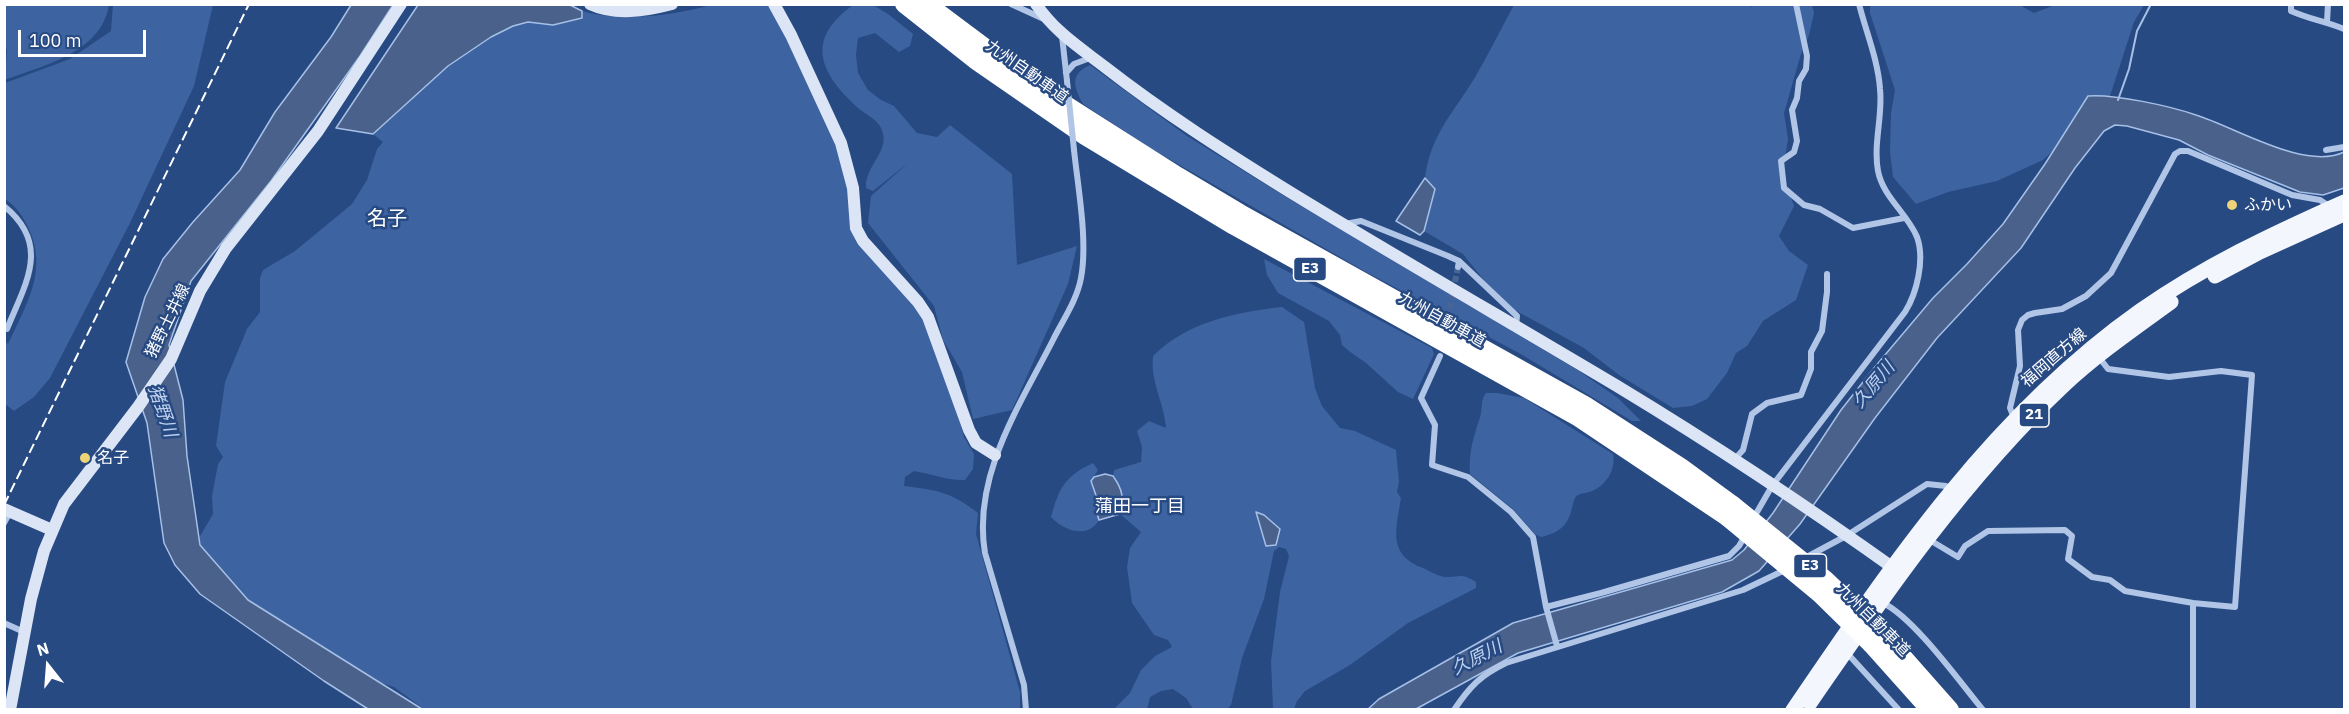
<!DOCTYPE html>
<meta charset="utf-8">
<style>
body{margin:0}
#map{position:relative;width:2349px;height:714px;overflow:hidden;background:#284a83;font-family:"IBM Plex Sans",sans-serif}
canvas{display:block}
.frame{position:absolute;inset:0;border:6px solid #fff;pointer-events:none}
.north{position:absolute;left:18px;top:636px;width:60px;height:60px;-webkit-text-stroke:4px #284a83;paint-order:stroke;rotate:343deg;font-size:16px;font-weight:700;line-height:24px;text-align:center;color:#fff}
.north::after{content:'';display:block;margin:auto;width:21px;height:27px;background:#fff;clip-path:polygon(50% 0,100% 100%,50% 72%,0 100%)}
.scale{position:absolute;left:18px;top:30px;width:128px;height:27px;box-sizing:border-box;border:3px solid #fff;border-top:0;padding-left:8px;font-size:18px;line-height:21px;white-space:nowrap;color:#fff;-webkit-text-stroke:4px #284a83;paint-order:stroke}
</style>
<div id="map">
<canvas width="2349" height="714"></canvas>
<div class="frame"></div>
<div class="north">N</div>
<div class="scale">100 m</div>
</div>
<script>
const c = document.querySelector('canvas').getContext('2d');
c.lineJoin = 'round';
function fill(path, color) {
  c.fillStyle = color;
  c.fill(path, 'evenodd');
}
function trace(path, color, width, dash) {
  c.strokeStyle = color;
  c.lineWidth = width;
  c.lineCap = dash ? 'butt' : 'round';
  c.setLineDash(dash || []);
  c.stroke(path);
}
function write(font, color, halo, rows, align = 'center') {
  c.font = font + ' "IBM Plex Sans","Noto Sans JP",sans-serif';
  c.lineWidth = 5;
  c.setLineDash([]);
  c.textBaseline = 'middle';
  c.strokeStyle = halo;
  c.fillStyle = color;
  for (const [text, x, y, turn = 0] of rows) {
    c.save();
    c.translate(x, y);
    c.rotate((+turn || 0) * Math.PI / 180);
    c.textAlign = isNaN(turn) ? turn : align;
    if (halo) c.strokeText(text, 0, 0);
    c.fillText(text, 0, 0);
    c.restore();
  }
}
const green = new Path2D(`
 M1749,4L1751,7L1756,4L1812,5L1814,13L1809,35L1801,54L1784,113L1788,139L1784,165L1786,184L1794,206L1779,236L1789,251L1808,265L1796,300L1763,321L1747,346L1736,353L1727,373L1707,399L1692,406L1673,408L1619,375L1584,348L1502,303L1463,254L1424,231L1435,189L1425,178C1430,136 1453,113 1474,79C1488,55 1501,29 1514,5Z
 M2018,4L2034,13L2055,5H2144L2134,22L2110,96L2100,108L2043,160L1997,181L1948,192L1916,204L1893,177L1890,152L1891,113L1895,90L1870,13V5Z
 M4,5L5,4L109,5C101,53 44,65 5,80L7,50L4,45Z
 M113,5H213L194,86L130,223L50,378L34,397L14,411L5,404V341L8,344C26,305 49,270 28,227C22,215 16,206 5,199V83L70,59L111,31Z
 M711,5H767L772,8L840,155L850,200V217L920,308L953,398L964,437L974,454L973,469L965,480C948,481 932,474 914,471L905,477L904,486C937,490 951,492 978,513L976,534L1020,692V709H424L394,687L373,680L314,645L248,600L225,577L200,545L199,538L213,514L212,496L218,464L223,457L216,446L225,382L247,329L260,312V278L263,270L295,251L352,204L367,180L377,149L383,142L373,134L448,66L491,37L513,26L528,22L553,25L582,19V11C622,22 671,16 711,5Z
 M853,5H873L888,14L913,34L910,46L899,52L875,33L858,38L856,55L858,73L868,90L881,100L894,106L917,133L937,137L950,125L1012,174L1017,265L1077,246L1068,284L1012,410L973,419L962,372L943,340L934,306L868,223L871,196L908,163L873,191L866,188C865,164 892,151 881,128C876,118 864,114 857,107C818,71 806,39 853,5Z
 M1090,65L1187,136L1286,197L1579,371L1618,398L1641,421H1632L1519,353L1366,272L1150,148L1083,104C1073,86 1070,74 1090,65Z
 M1264,259L1432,348L1434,354L1413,399L1398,392L1366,363L1349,351L1342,345L1340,335L1329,321L1278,293L1267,275Z
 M1282,307L1304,322L1315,388L1322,406L1340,428L1355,431L1396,450L1399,482L1397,492L1401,498C1396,529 1387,555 1423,568C1430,571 1437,576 1445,577C1460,578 1460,572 1476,582V588L1408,623L1350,665L1305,691L1297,701L1294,709H1273L1271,661L1280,592L1289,556L1286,549L1279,547L1274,551L1264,599L1242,658L1231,705L1227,709H1193L1186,698L1173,689L1161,691L1150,697L1147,709H1114L1130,693L1141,670L1155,656L1172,647L1168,640L1154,635L1132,603L1127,567L1130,548L1141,532L1120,514C1124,498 1123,490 1113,476L1114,470L1141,462L1142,447L1137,431L1149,421L1166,428C1164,402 1150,382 1153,356C1187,322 1236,312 1282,307Z
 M1486,393H1497L1524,398L1613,454C1616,469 1607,485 1592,491C1586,494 1579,492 1575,498C1573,502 1572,508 1571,512C1566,528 1557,533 1541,537L1535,534L1513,509L1470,474C1468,453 1474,436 1480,417C1483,408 1480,400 1486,393Z
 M1093,463L1098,470L1091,481L1099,504L1097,514L1099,520C1087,540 1063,530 1051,517C1059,488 1065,476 1093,463Z`);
const water = new Path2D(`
 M568,4L582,11V18L553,25L528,22L513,26L491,37L448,66L373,134L336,128L418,5Z
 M351,5H393L360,56L271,181L191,281L169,345L183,400L187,456L200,545L248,600L422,709H368L324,681L200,594L175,565L164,543L147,423L126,362L145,297L163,259L193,222L240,170L275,112L331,37Z
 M2088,96C2115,94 2170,106 2196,115C2235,127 2305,171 2344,152V188L2323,195L2300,192L2208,155L2179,140L2127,126L2115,125L2104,131L2075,168L2021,248L1937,338L1875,418L1800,524L1759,571L1722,592L1518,653L1416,709L1367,710L1379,699L1513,623L1732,560L1744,550L1773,513L1841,410L1874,368L1933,298L1967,264L2003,224L2045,164Z
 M1425,178L1435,189L1424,231L1420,235L1396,221Z
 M1105,474L1113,476C1123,490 1124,498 1120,514L1099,520L1097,514L1099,504L1091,481L1094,477Z
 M1256,512L1264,515L1280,529L1276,545L1266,546Z`);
const stream = new Path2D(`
 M2118,100L2129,69L2137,31L2151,4`);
const streetTunnel = new Path2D(`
 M1446,326L1458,267`);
const street = new Path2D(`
 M1011,4L1046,20
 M1796,4L1807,56L1806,69L1799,81L1797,98L1792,110L1797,141L1794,152L1781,161L1784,188L1804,205L1820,209L1853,228L1904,218
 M2291,4V11C2309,19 2327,22 2344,29
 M2327,22L2328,4
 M1062,36L1067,81
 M1066,73L1074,64L1090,58
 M2326,150L2344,147
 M4,206C52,245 25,284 7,329L4,328
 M1345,224L1361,221L1448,256L1459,261L1458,267
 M1459,261L1517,316L1516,326
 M1440,356L1421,398L1435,425L1432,465L1468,477L1511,512L1533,537L1546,607L1557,646
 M2098,356L2108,369L2169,377L2221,371L2252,375L2235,607L2193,603
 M2014,418L2010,408L2020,366L2018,330L2022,320L2028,315L2035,313L2062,309L2086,296L2111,273L2175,154L2180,151H2188L2292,195L2320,200L2329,206
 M1734,460L1743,450L1752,414L1767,403L1801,395L1811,369V352L1822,331L1827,292V274
 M1753,519L1772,486L1905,312C1917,293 1925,259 1917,237C1907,213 1883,197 1878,171C1873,143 1883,116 1880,89C1878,60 1866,32 1859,4
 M4,523L10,512
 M1928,539L1958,557L1965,546L1988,531L2065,530L2072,536L2068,559L2092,577L2110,580L2125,591L2193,603V710
 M1803,559L1846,536L1927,484L1946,486L1951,490
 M1883,603C1914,618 1959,681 1983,710
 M1546,607L1601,593L1729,556L1739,546L1746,534
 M4,623L24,632
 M1847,653L1899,710
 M1026,710L1024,685L985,553C972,476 1020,405 1053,340C1063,320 1077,300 1081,278C1088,241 1078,188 1074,150
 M1454,710C1470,686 1481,675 1506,663L1743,590L1787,569`);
const secondary = new Path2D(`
 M590,4C616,16 645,11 672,4
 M774,4L791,35L841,143L853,188L856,228L863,241L918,302L928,317L969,430L976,443L995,455
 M1036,4C1055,32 1079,47 1105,67C1164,113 1227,153 1290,192C1398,258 1508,321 1617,386C1713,444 1808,507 1899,572
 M4,509L52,530
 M10,710L31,599L44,551L64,504L138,407L171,359L200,291L226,248L318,131L401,4`);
const primary = new Path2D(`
 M2215,276L2260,252L2344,214
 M1810,703C1885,594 1966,477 2063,386C2096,355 2134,329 2171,302
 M1793,710C1893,563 1994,414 2140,311C2204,266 2274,233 2344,202`);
const highway = new Path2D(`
 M904,4L975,60L1085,136L1234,226L1579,418L1727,517
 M927,4L1038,87L1178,176L1240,213L1585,405L1681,467L1733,505
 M1882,633L1950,710
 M1871,644L1930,710`);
const rail = new Path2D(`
 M4,505L249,4`);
const streetBridge = new Path2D(`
 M1067,81L1074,150`);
const highwayBridge = new Path2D(`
 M1733,505L1826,580L1882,633
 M1727,517L1820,594L1871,644`);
const markers = [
 [2232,205,6,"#eed478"],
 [85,458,6,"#eed478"]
];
const shields = [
 [1310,269,33],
 [2034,415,30],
 [1810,566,33]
];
const shieldNames = [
 ["E3",1310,269],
 ["21",2034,415],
 ["E3",1810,566]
];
const streetNames = [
 ["九州自動車道",1027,72,35],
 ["九州自動車道",1442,320,29],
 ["猪野土井線",168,321,-64],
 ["福岡直方線",2054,358,-41],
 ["九州自動車道",1873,620,45]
];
const poiNames = [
 ["ふかい",2244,205],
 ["名子",97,458]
];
const waterNames = [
 ["久原川",1874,385,-50],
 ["猪野川",162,411,71],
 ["久原川",1477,658,-27]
];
const neighbourhoodNames = [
 ["蒲田一丁目",1140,507]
];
const quarterNames = [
 ["名子",387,219]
];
fill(green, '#3d63a0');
fill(water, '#49618b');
trace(water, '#a6c0e7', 1.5);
trace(stream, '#a6c0e7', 2);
trace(streetTunnel, '#486596', 6, [6, 3]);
trace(street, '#b1c6e7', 6);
trace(secondary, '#dbe5f6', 12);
trace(primary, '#f3f6fd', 15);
trace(highway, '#fff', 18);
trace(rail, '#fff', 2, [10, 4.5]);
trace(streetBridge, '#b1c6e7', 6);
trace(highwayBridge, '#fff', 18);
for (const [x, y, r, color] of markers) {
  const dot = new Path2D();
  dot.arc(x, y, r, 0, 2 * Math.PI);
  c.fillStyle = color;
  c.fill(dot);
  trace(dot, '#284a83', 2);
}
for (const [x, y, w] of shields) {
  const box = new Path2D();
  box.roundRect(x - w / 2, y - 12, w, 24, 4.5);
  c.fillStyle = '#284a83';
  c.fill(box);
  trace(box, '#fff', 1.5);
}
write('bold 15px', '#fff', null, shieldNames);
write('16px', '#fff', '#284a83', streetNames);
write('16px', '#fff', '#284a83', poiNames, 'left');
write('italic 18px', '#bdd0ee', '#284a83', waterNames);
write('18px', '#fff', '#284a83', neighbourhoodNames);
write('20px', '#fff', '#284a83', quarterNames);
</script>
